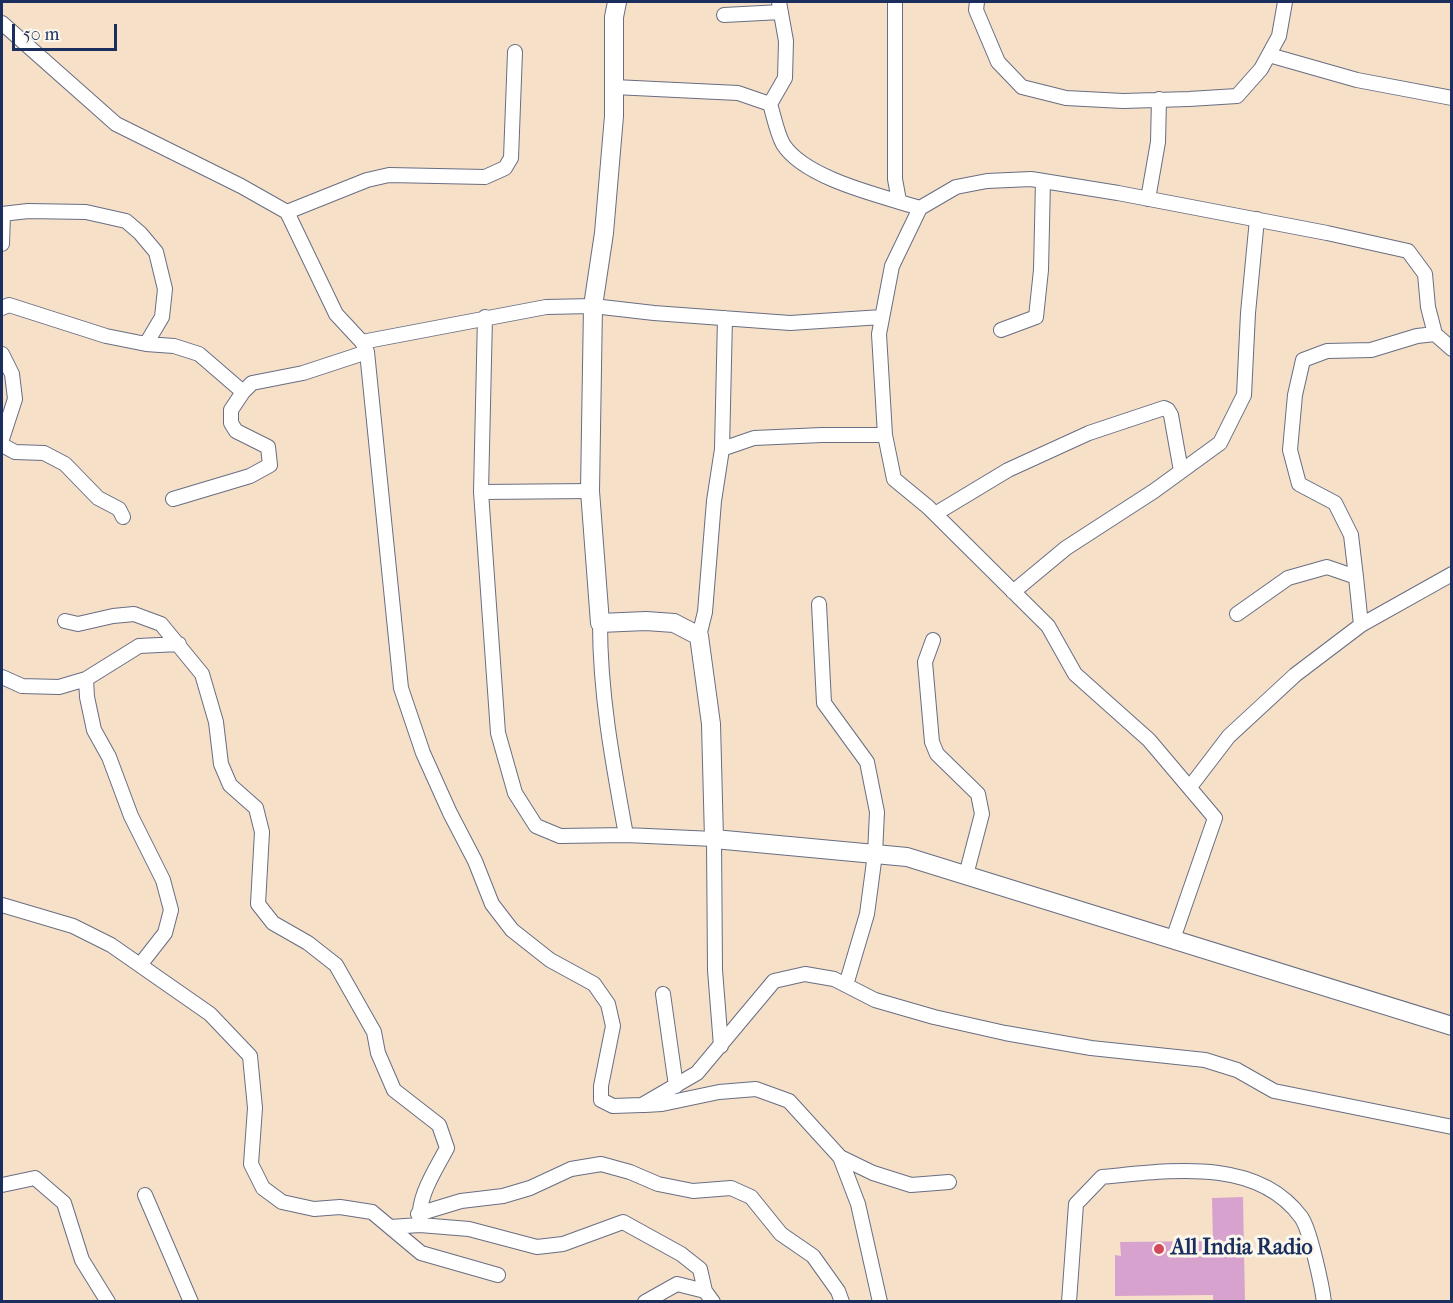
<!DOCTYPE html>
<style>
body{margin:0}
#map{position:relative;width:1453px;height:1303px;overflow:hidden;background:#f6e1c8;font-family:"IM FELL French Canon",serif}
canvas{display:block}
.frame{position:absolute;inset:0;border:3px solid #1b2f5e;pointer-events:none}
.scale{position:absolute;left:12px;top:24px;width:105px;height:27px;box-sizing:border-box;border:3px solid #1b2f5e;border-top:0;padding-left:8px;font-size:18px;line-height:21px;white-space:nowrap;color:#1b2f5e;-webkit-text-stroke:4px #fbf7ec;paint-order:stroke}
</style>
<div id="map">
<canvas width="1453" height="1303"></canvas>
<div class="frame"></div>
<div class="scale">50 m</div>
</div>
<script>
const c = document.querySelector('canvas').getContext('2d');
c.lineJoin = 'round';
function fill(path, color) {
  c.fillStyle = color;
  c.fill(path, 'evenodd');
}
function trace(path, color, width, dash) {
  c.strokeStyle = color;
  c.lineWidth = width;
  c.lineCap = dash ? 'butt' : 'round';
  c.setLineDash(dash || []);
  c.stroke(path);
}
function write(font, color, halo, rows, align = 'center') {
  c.font = font + ' "IM FELL French Canon",serif';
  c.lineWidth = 6;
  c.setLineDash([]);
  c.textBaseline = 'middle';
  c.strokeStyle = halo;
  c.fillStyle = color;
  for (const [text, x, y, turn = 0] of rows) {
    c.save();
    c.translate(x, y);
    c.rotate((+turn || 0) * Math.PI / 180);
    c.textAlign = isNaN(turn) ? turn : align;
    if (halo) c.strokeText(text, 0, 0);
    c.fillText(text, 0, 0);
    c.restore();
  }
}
const building = new Path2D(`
 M1243,1197L1245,1302H1213V1295L1115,1296V1255L1121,1256L1120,1242L1213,1241L1212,1198Z`);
const street = new Path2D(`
 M895,2V179L899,201
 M977,2L976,10L998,62L1022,87L1066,98L1123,101L1189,99L1237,96L1261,69L1279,36L1285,2
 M724,15L781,12
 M2,23L116,124L241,186L287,212L367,180L389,175L485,177L505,168L511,158L515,52
 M1269,55L1357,80L1452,98
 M614,87L738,93L770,104C774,117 777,133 783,144C805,179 882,196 920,208
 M770,104L785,78L786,41L779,2
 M1148,199L1158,142L1159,99
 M2,214L28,211L86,212L126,221L140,233L156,252L165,289L162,317L146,344
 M2,244L3,214
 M2,308L9,305L106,336L146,344L174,346L199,354L243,392
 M485,317L481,492L498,733L515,793L536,826L560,836L626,835
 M1001,330L1036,317L1041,270L1043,181
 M362,342L546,307L593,306L654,313L790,323L882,317
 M367,352L401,688L423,753L450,813L475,861L492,904L512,930L550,960L594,984L608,1004L613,1026L601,1086V1100L613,1106L642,1105L697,1073L774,981L805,974L834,979L875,1000L934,1017L1005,1033L1091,1048L1205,1060L1237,1070L1274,1091L1452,1127
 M2,354L12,374L15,399L2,439
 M2,445L15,452L44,453L65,464L98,498L119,509L123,517
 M722,449L754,438L822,435H885
 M481,492L590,491
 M173,499L250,476L270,465L268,447L236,431L231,423V410L243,392L252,383L303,373L367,352L362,342L336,314L287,212
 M935,514L1008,470L1089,433L1164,408L1168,410L1171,415L1181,471
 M1356,577L1351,535L1335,503L1299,484L1290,450L1295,395L1303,360L1327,351L1371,350L1417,336L1435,334
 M1013,592L1066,548L1154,491L1220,443L1244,395L1248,313L1257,219
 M819,604L824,703L867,762L877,812L875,854L867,914L846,985
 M1237,614L1288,578L1327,567L1356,577L1361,625
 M65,621L78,624L113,616L134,614L161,624L202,674L216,722L221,764L230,785L256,808L262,832L258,904L273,923L308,943L336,965L374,1032L378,1053L394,1090L439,1125L447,1148C435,1171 416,1198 420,1225
 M600,623C600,696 613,764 626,835L714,839L715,970L721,1046
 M699,636L705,612L714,501L722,449L725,318
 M933,640L925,662L932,742L937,754L978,794L982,814L966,875
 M2,677L22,686L59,687L86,679L139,646L179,644
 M86,679L87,697L94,730L109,757L131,816L163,880L171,910L165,933L140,965
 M1190,787L1229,736L1295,675L1361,625L1452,574
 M2,905L73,926L111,945L210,1014L250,1056L255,1108L251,1164L263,1188L282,1202L314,1209L340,1207L372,1212L421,1253L498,1275
 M1173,939L1215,818L1149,740L1075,674L1048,626L928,507L894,479L885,435L879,334L892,266L920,208L956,187L987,181L1031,179L1118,193L1327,233L1408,251L1425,274L1428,307L1435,334L1452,349
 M663,994L676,1086
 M645,1105L662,1104L719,1092L756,1089L789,1101L840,1157L858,1204L880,1302
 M840,1157L873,1173L911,1185L949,1182
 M2,1185L35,1178L64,1203L82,1260L108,1302
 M145,1195L191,1302
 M418,1214L461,1201L503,1196L530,1188L571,1169L601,1164L630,1172L658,1184L693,1191L731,1188L751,1197L781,1234L813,1256L838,1291L842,1302
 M390,1227L420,1225L469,1229L537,1247L563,1244L623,1222L681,1254L700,1269L705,1291
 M645,1302L677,1284L705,1291L713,1302
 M1069,1302L1076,1204L1102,1177C1167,1171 1256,1156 1301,1217C1310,1229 1322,1286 1324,1302`);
const secondary = new Path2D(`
 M617,2L614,17V116L604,233L593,306L590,491L600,623L646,621L674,623L699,636L711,724L714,839L907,857L1452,1026`);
const markers = [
 [1159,1249,6,"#d1495b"]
];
const poiNames = [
 ["All India Radio",1171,1249]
];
fill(building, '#d7a2ce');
trace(street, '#686d83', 16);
trace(secondary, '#686d83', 20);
trace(street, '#fff', 14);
trace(secondary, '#fff', 18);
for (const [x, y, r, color] of markers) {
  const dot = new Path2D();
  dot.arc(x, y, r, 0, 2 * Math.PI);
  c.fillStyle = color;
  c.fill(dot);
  trace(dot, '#fbf7ec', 2);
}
write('bold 22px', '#1b2f5e', '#fbf7ec', poiNames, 'left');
</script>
